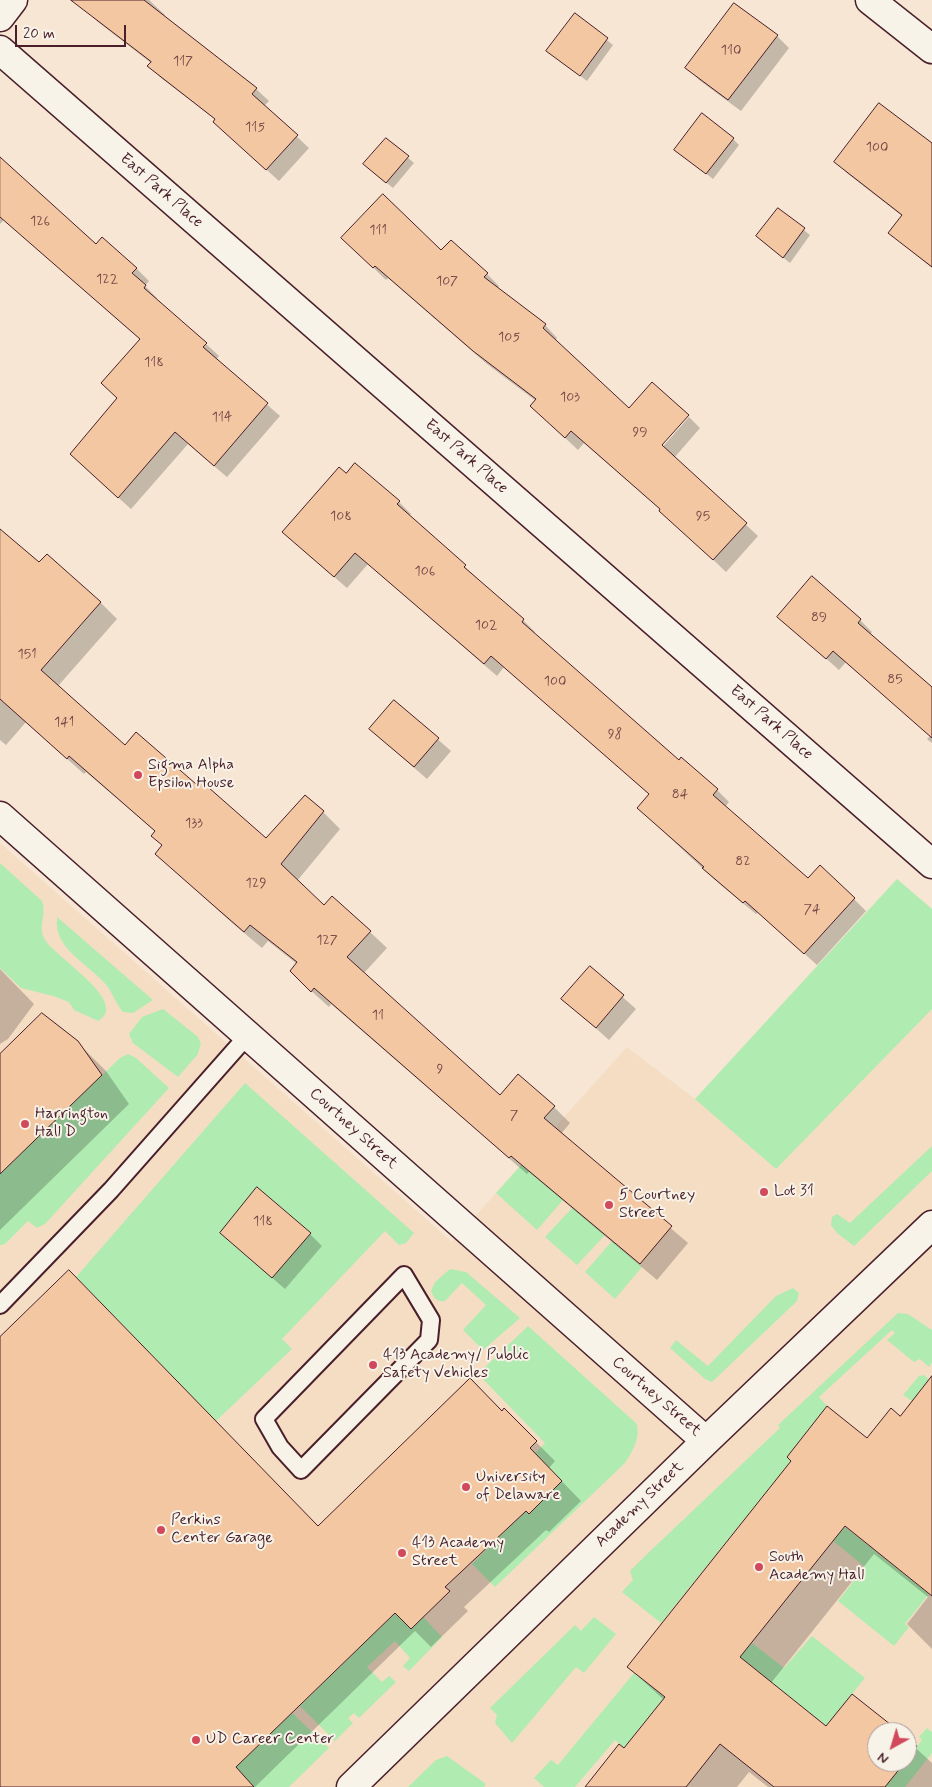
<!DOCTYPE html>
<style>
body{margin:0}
#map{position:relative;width:932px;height:1787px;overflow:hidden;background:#f6e6d3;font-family:Mynerve,sans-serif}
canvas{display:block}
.north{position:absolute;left:867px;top:1722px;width:50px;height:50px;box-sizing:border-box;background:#f7f3e8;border:1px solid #b29e9c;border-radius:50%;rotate:219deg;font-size:14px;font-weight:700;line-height:20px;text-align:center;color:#4a1f2b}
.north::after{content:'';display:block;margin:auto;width:18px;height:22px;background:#d1495b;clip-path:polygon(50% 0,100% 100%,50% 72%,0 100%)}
.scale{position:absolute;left:15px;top:25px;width:111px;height:22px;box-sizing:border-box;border:2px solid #4a1f2b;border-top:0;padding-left:6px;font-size:15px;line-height:18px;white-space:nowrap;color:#4a1f2b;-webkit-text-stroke:4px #f7f3e8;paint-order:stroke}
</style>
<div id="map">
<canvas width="932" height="1787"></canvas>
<div class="north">N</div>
<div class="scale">20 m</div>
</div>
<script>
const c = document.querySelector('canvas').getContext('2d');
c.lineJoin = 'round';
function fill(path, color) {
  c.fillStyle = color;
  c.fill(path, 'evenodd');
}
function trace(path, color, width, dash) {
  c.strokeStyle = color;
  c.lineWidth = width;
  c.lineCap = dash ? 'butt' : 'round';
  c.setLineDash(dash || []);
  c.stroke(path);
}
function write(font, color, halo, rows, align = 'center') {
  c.font = font + ' Mynerve,sans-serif';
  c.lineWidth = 4;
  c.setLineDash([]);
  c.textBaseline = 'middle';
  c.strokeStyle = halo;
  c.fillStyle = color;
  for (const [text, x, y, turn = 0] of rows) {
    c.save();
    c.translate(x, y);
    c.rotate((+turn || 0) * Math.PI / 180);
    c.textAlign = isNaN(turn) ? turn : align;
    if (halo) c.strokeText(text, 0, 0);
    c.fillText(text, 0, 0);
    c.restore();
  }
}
const built = new Path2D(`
 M0,843L452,1242L627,1047L695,1099L897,879L932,909V1787H0ZM877,1732H907V1762H877Z`);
const green = new Path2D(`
 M0,863L42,901C47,913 38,926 44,938C51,955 132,1002 98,1021L74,1010L69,1002L53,996L21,988L0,968Z
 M897,879L932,909V1009L776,1169L695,1099Z
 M57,917L153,1000L133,1013L123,1012C116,1004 113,994 107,986C89,963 53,950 57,917Z
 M163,1009L197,1036L201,1043L198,1054L178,1077L133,1043L129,1034L142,1017Z
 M128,1054L136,1058L169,1088L45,1224L37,1228L28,1221L5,1244L0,1245V1174L120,1058Z
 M245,1083L414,1233L406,1243L399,1245L385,1231L282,1339L292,1349L216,1421L76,1277Z
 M555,1127L572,1142L540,1180L563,1200L537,1230L496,1193Z
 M932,1146V1171L854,1246L837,1233L831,1225L832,1217L837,1214L850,1223Z
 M573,1207L605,1235L577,1265L545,1237Z
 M612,1241L642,1267L615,1299L585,1272Z
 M450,1269L466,1272L520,1318L483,1350L463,1330L486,1305L462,1283L445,1301C437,1302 434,1299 431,1291L435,1282Z
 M793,1288L799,1293L797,1301L712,1382L705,1379L670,1348L676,1340L708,1366L776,1296Z
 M898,1313L908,1314L932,1330V1362L929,1367L920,1359L914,1362L887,1340L895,1333L892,1330L819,1397L827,1406L787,1457L791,1461L661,1623L622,1592L633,1580L630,1571L644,1557L780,1428L778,1425Z
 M528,1326L637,1424C640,1438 633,1451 625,1463L495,1587L472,1564L526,1511L530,1513L562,1481L535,1453L545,1443L478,1374Z
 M924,1375L932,1382L912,1401L903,1395L919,1376Z
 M845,1527L929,1594L905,1624L909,1627L894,1646L838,1601L865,1567L833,1541Z
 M395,1613L423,1617L442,1637L409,1671L403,1666L410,1658L395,1641L367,1667L382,1682L389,1676L396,1682L359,1718L354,1713L348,1718L353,1723L335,1741L300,1706Z
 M594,1617L616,1634L584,1673L576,1667L512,1743L495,1723L497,1715L490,1708L575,1625L581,1631Z
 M812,1636L865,1678L826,1726L740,1657L752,1643L784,1668Z
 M634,1673L665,1697L624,1748L615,1740L575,1787H544L534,1778L551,1760L558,1765Z
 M292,1713L329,1748L289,1787H232L236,1767Z
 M927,1728L932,1732V1753L905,1787H885L905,1762H907V1759L922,1740L919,1737Z
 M447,1756L486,1784L484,1787H408L436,1760Z`);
const shadow = new Path2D(`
 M93,0H149L165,15L164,17L256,89L269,101L264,106L309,148L279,181L227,134L216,120L161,78L149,66L151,63L98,22L85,10Z
 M575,15L613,45L587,81L554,56Z
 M777,36L789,48L741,111L699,80L687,67Z
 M386,139L414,163L393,188L371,170Z
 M733,139L739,145L713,179L676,150Z
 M0,159L97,245L102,239L137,269L149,281L145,286L157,298L156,300L206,344L219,356L216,360L280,416L227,477L188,444L131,509L83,466L118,398L141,340L4,220L0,224Z
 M836,162L932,169V268L890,233L902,216L848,174Z
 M778,209L810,235L790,263L764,242Z
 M355,250L441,252L487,274L499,286L497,289L545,325L557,338L555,341L659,451L689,417L700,428L674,458L758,536L726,572L661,510L584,443L578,450L544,418L536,401L487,364L388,278L386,280Z
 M347,475L399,502L411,514L409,516L523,620L535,632L534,634L679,761L717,790L729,802L725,807L808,880L854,899L866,911L817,965L758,912L756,914L716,881L651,820L638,808L650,795L504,667L497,676L368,564L347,588L296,544Z
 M0,531L40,564L101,603L117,619L58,686L125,747L196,786L267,840L323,812L340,829L297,881L325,907L370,932L387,948L364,973L500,1097L554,1107L570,1123L561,1134L688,1243L657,1280L529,1172L527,1174L331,1004L329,1007L308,988L297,964L268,941L262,948L231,922L156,854L163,846L156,832L86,772L84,774L26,722L6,745L0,740Z
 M779,617L860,620L872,632L870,635L932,688V743L927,739L930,736L846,662L839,670Z
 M394,701L451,751L427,779L370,729Z
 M590,968L636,1009L609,1040L563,999Z
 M0,969L34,1004L8,1039L0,1044Z
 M77,1042L106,1071L129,1104L0,1230V1056Z
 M310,1234L322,1246L285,1289L234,1245Z
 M0,1339L318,1528L504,1410L555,1461L549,1468L581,1501L549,1532L546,1530L464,1607L468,1611L431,1647L415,1631L255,1787H0Z
 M932,1405V1649L907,1624L928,1597L874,1554L771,1683L826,1728L898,1732H877V1762H907V1740L932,1763V1787H768L749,1772L737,1787H590L624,1750L664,1700L628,1667L867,1440L900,1418Z`);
const building = new Path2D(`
 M71,0H144L257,88L252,94L298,135L266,170L213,122L215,119L147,66L151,62Z
 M734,3L778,35L728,100L685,68Z
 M575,13L608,38L580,76L546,51Z
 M879,103L932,143V267L888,233L902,215L834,162Z
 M702,113L734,138L706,174L674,150Z
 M386,138L409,156L386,183L363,164Z
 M0,157L96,244L102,237L137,268L132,273L146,285L144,288L207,343L203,347L268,403L214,466L175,432L118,498L70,454L117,398L101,383L140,339L0,217Z
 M383,194L441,250L451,240L488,273L484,277L546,324L543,328L629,408L652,382L689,415L662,445L747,523L713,560L659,511L660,509L571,431L565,438L530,406L536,399L473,351L375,266L373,268L341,238Z
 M778,208L805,228L783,258L756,236Z
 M355,463L400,501L397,504L466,565L464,567L524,619L522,622L679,760L681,757L718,789L713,795L808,878L820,865L855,898L804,954L745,901L743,903L702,868L704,867L637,808L649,794L491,656L484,664L355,553L334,577L282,532L339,467L346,473Z
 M0,529L39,562L47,554L101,602L41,670L125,745L136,732L196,784L200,780L266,838L305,795L324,811L281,864L324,905L332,896L371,931L347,957L500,1095L518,1074L555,1106L544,1118L672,1226L640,1264L511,1156L509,1158L314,988L311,992L290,971L297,962L250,925L244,932L213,905L155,854L162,845L151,836L155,831L69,756L67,759L0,699Z
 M812,576L861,619L858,623L932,687V738L833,651L826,659L777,617Z
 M394,700L439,738L414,767L369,729Z
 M590,966L624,995L596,1028L561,999Z
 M42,1013L78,1041L102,1075L0,1174V1054Z
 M257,1187L311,1233L272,1278L220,1233Z
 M69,1270L318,1526L470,1378L502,1411L504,1408L537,1441L530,1448L562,1481L529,1514L526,1511L445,1587L450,1591L411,1629L395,1613L236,1767L254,1787H0V1337Z
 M932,1376V1596L845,1526L740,1657L826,1726L852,1694L900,1732H877V1762H905L885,1787H774L720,1744L686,1787H585L619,1744L624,1748L665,1697L627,1667L791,1461L787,1457L827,1406L867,1438L891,1408L900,1416Z
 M907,1738L917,1746L907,1759Z`);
const service = new Path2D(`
 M404,1275L431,1320L429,1340L301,1470L280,1447L264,1419Z
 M0,1305L111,1190L248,1035`);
const minor = new Path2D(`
 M870,0L932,49
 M0,17L13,0
 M0,816L706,1441
 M351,1787L706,1441L932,1225`);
const tertiary = new Path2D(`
 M0,50L932,864`);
const markers = [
 [138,775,5,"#d1495b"],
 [25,1124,5,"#d1495b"],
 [764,1192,5,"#d1495b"],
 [609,1205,5,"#d1495b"],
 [373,1365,5,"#d1495b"],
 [466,1487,5,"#d1495b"],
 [161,1530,5,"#d1495b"],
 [402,1553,5,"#d1495b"],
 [759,1567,5,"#d1495b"],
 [196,1740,5,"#d1495b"]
];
const numberNames = [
 ["110",731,51],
 ["117",183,62],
 ["115",255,128],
 ["100",877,148],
 ["126",40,222],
 ["111",378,231],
 ["122",107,280],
 ["107",447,282],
 ["105",509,338],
 ["118",154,363],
 ["103",570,398],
 ["114",222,418],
 ["99",640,433],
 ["108",341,517],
 ["95",703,517],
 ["106",425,572],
 ["89",819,618],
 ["102",486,626],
 ["151",27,655],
 ["85",895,680],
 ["100",555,682],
 ["141",64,723],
 ["98",615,735],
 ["84",680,795],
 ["133",194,824],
 ["82",743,862],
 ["129",256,884],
 ["74",812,910],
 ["127",327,941],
 ["11",378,1016],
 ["9",440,1070],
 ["7",514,1116],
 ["118",263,1222]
];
const streetNames = [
 ["East Park Place",161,191,41],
 ["East Park Place",466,457,41],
 ["East Park Place",771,723,41],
 ["Courtney Street",353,1129,42],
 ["Courtney Street",656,1397,41],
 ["Academy Street",640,1505,-44]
];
const poiNames = [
 ["Sigma Alpha",148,766],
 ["Epsilon House",148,784],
 ["Harrington",35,1115],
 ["Hall D",35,1133],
 ["Lot 31",774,1192],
 ["5 Courtney",619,1196],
 ["Street",619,1214],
 ["413 Academy/ Public",383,1356],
 ["Safety Vehicles",383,1374],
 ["University",476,1478],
 ["of Delaware",476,1496],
 ["Perkins",171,1521],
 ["Center Garage",171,1539],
 ["413 Academy",412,1544],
 ["Street",412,1562],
 ["South",769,1558],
 ["Academy Hall",769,1576],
 ["UD Career Center",206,1740]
];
fill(built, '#f5ddc4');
fill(green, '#b0ecb1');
fill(shadow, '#0003');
fill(building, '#f2c7a1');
trace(building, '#4a1f2b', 1);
trace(service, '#4a1f2b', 20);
trace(minor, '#4a1f2b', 31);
trace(tertiary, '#4a1f2b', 31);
trace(service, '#f7f3e8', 16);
trace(minor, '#f7f3e8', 28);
trace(tertiary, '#f7f3e8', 28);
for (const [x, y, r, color] of markers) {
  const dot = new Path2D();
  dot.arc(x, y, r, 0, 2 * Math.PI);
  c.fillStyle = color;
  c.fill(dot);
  trace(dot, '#f7f3e8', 2);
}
write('14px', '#744948', null, numberNames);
write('16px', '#4a1f2b', '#f7f3e8', streetNames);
write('16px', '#4a1f2b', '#f7f3e8', poiNames, 'left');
</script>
